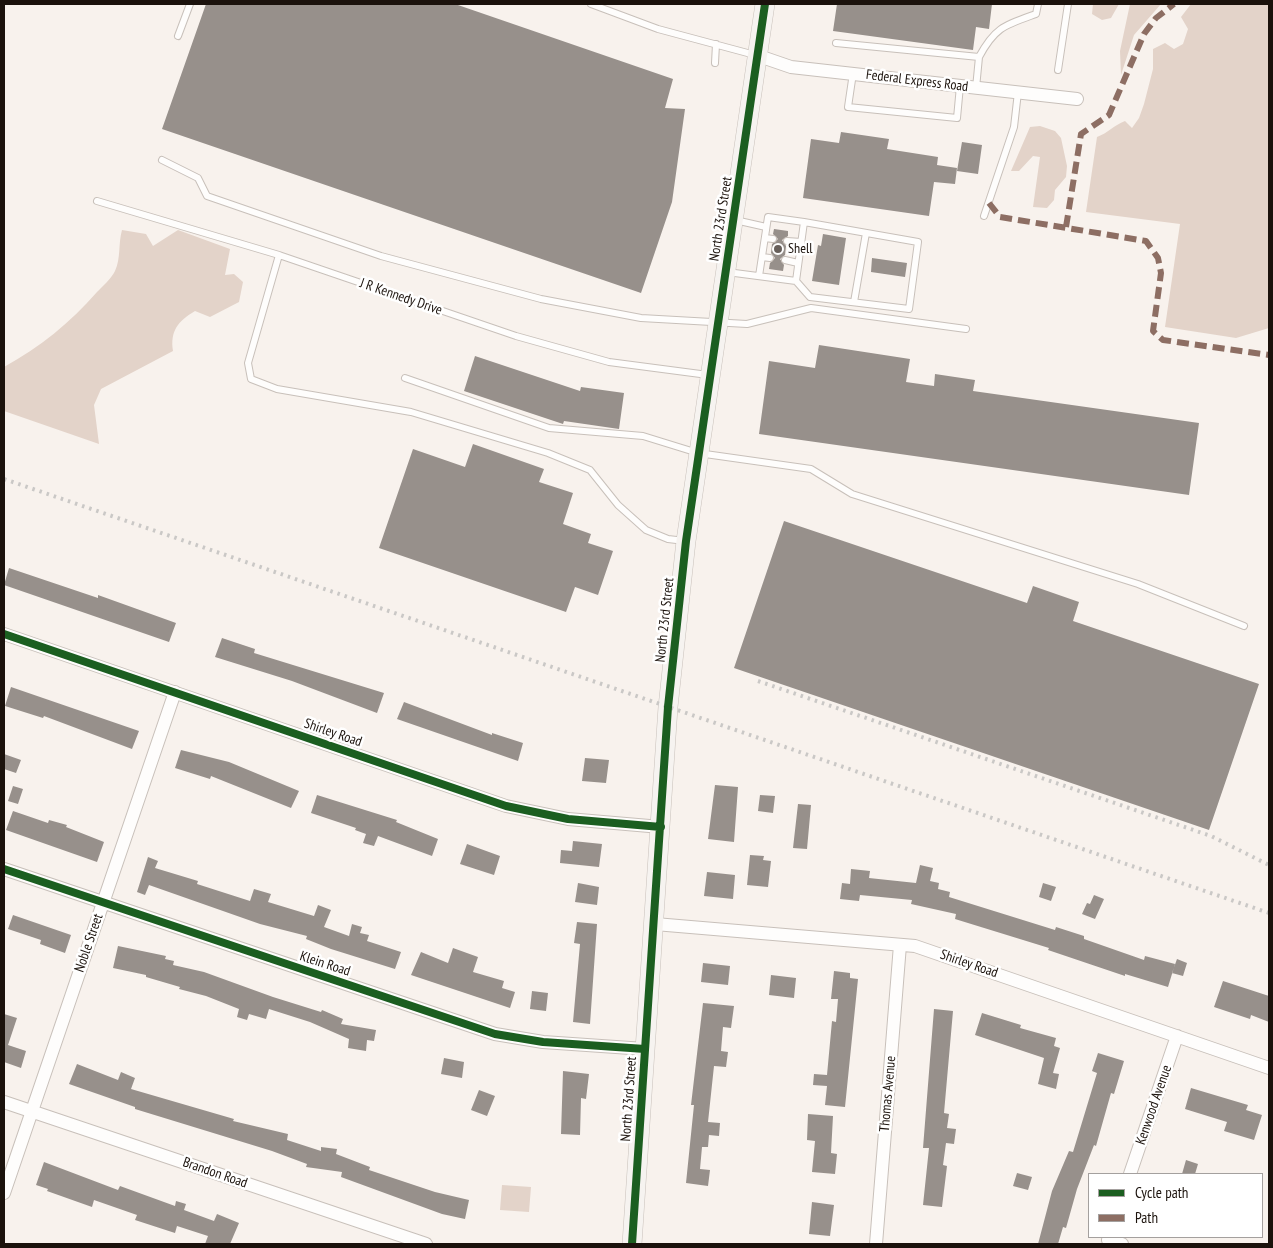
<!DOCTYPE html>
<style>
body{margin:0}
#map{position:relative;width:1273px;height:1248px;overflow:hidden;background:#f8f2ed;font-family:"PT Sans Narrow",sans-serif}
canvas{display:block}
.frame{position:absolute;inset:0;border:5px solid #1b120c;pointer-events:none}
.legend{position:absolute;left:1088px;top:1173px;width:175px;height:65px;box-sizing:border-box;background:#fff;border:1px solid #a4a09e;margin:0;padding:6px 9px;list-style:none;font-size:15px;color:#1b120c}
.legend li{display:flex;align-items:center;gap:10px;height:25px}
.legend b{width:25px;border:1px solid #a4a09e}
</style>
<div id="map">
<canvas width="1273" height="1248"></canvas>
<div class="frame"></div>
<ul class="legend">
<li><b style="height:6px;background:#1b5e20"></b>Cycle path</li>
<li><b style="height:6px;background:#8d6e63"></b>Path</li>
</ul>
</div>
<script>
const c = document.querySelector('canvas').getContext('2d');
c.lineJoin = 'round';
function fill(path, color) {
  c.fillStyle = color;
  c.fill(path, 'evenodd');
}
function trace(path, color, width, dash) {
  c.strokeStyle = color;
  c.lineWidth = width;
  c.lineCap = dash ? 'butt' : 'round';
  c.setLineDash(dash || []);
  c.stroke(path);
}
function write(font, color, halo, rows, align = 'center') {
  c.font = font + ' "PT Sans Narrow",sans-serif';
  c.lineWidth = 5;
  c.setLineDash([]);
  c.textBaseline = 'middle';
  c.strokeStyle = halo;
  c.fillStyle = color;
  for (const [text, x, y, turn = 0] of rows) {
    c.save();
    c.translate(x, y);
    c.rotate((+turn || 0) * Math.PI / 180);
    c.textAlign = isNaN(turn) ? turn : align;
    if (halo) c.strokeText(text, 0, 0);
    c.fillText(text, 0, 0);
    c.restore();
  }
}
const green = new Path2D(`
 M1093,4H1119L1111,18L1102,20L1092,14Z
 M1130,4H1161L1134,35L1121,75L1120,51Z
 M1191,4H1269V328L1236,338L1165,327L1180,224L1086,212L1097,137C1108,133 1114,125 1125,121L1132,128L1139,118L1144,104L1153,69V49L1165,43L1174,49L1183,44L1188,29L1181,17Z
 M1040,126L1055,131L1061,138L1067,166L1066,177L1055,190L1054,200L1047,208L1033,207L1040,157L1033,156L1019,171H1011L1030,127Z
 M122,230L146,234L153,246L178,230L230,249L225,275L234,274L243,282L239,302L210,317L195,311C178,321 170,331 173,351L101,389L94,405L99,444L4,411V367C40,347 70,323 97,292C103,286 111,279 115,271C121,258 118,244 122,230Z
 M502,1185L531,1187L529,1212L500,1210Z`);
const building = new Path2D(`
 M206,4H455L673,79L665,108L685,109L672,202L641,293L162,129Z
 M837,4H992L989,29L976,27L973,50L833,31Z
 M841,132L889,139L887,149L938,157L937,165L957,168L955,184L934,182L929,216L803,198L811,139L839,143Z
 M962,142L982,145L978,174L957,171Z
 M774,229L788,231V236L782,240L786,246L785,255L780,259L784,265L783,271L769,269L770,263L775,258L771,253L772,244L778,239L773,234Z
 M823,234L846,238L839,285L812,281L818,245L821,246Z
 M872,258L907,263L905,277L871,272Z
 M819,345L910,359L906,382L934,386L935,374L975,380L973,391L1199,423L1189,495L759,434L769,361L815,368Z
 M475,356L580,391L581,387L624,393L619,429L564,421L563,424L464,391Z
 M473,444L544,469L539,482L573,493L563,524L591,534L588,543L613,551L598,595L575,587L566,612L379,548L413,449L465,467Z
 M784,521L1027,603L1033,586L1079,602L1073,621L1259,684L1209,830L734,668Z
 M9,568L98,598V595L176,623L169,642L4,585Z
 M222,638L255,649L254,653L384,693L377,713L292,681L215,657Z
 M11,687L139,731L132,749L44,716L43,718L5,706Z
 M404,702L492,735V733L523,743L518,761L397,719Z
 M181,750L229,762L299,791L291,808L211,776L210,779L175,768Z
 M4,754L21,760L16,773L4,769Z
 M585,758L609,760L606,783L582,781Z
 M715,785L738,787L734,842L708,839Z
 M13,786L23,789L18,804L8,801Z
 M317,795L397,820L396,822L438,839L432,856L378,836L374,846L363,843L366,834L355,830L356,828L311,813Z
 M760,795L775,796L773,813L758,811Z
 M798,804L811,805L807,849L793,848Z
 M13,811L48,823L49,820L67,825L66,827L104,842L97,862L6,830Z
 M573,841L602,844L599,867L560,863L561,850L572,851Z
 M467,844L500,856L494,875L460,864Z
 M750,855L764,856L763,860L771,861L768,887L747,885Z
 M148,857L158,861L155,868L198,881L197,884L250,901L254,889L271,894L268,902L314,916L318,905L331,910L324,927L349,936L352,924L362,927L360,933L369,935L367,941L401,952L395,969L331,949L306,939L307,936L260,924L149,885L145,895L137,892Z
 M920,865L933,868L930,881L939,883L938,889L950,892L949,897L1055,930L1056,927L1084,936V939L1144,960L1145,956L1175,964L1168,987L1125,974V976L1048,950L1049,948L955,919L956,914L911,904L912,900L860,895L859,901L840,899L842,883L850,884L851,869L870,871L869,878L916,883Z
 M707,872L735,875L733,899L704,896Z
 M578,883L599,887L597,905L575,902Z
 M1043,883L1056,887L1051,901L1039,897Z
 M1094,895L1104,899L1095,919L1082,914L1087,903L1090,904Z
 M13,915L71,935L65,953L40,944L41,940L8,929Z
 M577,922L597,924L590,1024L573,1022L580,944L574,943Z
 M118,946L166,956L165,959L174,961L173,965L204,972L273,997L321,1012L322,1010L343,1019L341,1024L376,1030L374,1041L367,1040L366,1051L348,1048L349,1039L310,1022L269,1009L266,1019L249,1014L247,1020L237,1017L239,1009L206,996L179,989L180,987L146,977V975L113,968Z
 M453,948L478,957L473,972L504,981L502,988L515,992L510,1008L411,975L421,952L448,963Z
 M1177,959L1187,963L1183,976L1172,973Z
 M703,963L730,966L728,985L701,982Z
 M834,971L850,973V978L858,979L845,1107L825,1105L827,1086L813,1085L814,1074L827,1075L832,1021L836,1022L838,999H831Z
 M771,975L796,978L794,998L769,995Z
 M1223,981L1269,996V1022L1251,1015L1250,1019L1214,1007Z
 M532,991L548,993L546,1011L530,1009Z
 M703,1003L734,1006L731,1028L723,1027L721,1051L728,1052L726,1067L714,1066L708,1122L720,1123L719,1136L709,1135L708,1147H702L700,1169L710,1170L708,1186L686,1183L694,1105H691Z
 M934,1009L953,1011L944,1113L949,1114L947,1128L956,1129L954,1144L946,1143L943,1165L947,1166L942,1207L923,1205L929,1148H923Z
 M982,1013L1021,1025L1020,1028L1056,1038L1054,1046L1060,1048L1053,1073L1059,1074L1056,1089L1038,1084L1044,1058L975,1035Z
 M4,1014L17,1018L8,1045L26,1051L21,1068L4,1062Z
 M1098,1053L1124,1061L1114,1094L1111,1093L1096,1146L1094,1145L1077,1189L1066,1228L1063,1227L1058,1244H1038L1052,1191L1069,1151L1073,1152L1097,1073L1092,1071Z
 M444,1058L464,1062L462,1078L441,1074Z
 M77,1064L118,1080L121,1072L135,1078L131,1089L234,1119L233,1121L288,1134L287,1140L321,1151V1147L337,1149L336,1154L370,1167L369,1170L435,1192L469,1200L465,1219L442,1214L341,1177L342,1172L306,1167L307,1164L272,1151L135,1109V1107L69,1084Z
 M563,1071L589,1074L586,1099L581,1098L580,1135L561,1134Z
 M1191,1088L1248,1105L1246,1110L1262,1115L1254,1140L1224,1131L1227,1122L1185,1109Z
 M479,1090L495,1096L487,1116L471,1110Z
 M808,1114L833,1116L831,1153L837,1154L835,1174L812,1172L815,1141L807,1140Z
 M1186,1160L1198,1164L1195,1174H1182Z
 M44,1162L118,1190L120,1186L175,1206L176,1201L186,1204L184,1210L214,1221L217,1214L239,1223L230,1244H205L208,1236L177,1226L175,1233L135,1220L137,1215L94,1200L92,1207L47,1191L48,1189L36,1185Z
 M1017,1173L1032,1177L1028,1190L1013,1186Z
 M812,1202L834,1205L830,1236L809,1234Z`);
const lane = new Path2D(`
 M591,4L658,29L755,55
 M178,36L190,4
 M836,43L979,57C995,27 1005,25 1036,14L1038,4
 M715,63L716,44
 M1058,70L1068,4
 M853,73L848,107L957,118L960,86
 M976,88L979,57
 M162,160L198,178L207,196L381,256L541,299L641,318L747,324L811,308L966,329
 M97,201L279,255L516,336L609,362L708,375
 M984,216L1014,127L1018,92
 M735,220L766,227
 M765,238L773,239
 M787,241L801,242
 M279,255L248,363L251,379L277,389L411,412L548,453L590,470L618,505L646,530L668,539L685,541
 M762,257L770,258
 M785,260L798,263
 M727,272L796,281L804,222L768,217L759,276
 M796,281L810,297L909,309L918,242L804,222
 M854,302L866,233
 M405,378L549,428L643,436L698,453L811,469L852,494L1138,584L1244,626`);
const street = new Path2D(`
 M759,56L791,67L1077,99
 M4,634L506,806L568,819L661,827
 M4,869L495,1034L543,1042L645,1049
 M655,924L915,946L1269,1068
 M4,1102L426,1244
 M1130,1174L1177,1036
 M4,1193L175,692
 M1108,1240L1122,1244
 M876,1244L900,945`);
const secondary = new Path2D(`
 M632,1244L668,707L686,541L765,4`);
const rail = new Path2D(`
 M4,479L1269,913
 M758,681L1211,836L1269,865`);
const quiet = new Path2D(`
 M989,203L1000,217L1146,241L1158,258L1161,273L1153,331L1163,340L1269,355
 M1066,227L1081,134L1109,115L1144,34L1156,18L1174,4`);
const cycleway = new Path2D(`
 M4,634L506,806L568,819L661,827
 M4,869L495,1034L543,1042L645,1049
 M632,1244L668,707L686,541L765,4`);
const markers = [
 [778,249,5,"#68605b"]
];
const streetNames = [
 ["Federal Express Road",917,81,7],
 ["North 23rd Street",721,219,-81],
 ["J R Kennedy Drive",401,297,19],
 ["North 23rd Street",665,620,-84],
 ["Shirley Road",333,733,19],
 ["Noble Street",89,943,-71],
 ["Klein Road",325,964,18],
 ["Shirley Road",969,964,19],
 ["Thomas Avenue",888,1094,-85],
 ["North 23rd Street",629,1099,-86],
 ["Kenwood Avenue",1154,1105,-71],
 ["Brandon Road",215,1173,19]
];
const poiNames = [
 ["Shell",788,249]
];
fill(green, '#e3d3c9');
fill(building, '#97908b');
trace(lane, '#c8c0ba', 8);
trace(street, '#c8c0ba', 14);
trace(secondary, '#c8c0ba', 20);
trace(lane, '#fefdfc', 6);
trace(street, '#fefdfc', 12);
trace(secondary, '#f6f3f0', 19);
trace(rail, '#cac8c6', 4, [2.5, 5]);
trace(quiet, '#8d6e63', 6, [12, 6]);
trace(cycleway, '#1b5e20', 8);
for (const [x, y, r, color] of markers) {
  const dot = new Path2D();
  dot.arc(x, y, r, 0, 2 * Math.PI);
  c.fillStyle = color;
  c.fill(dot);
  trace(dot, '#fff', 2);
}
write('14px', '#1b120c', '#fff', streetNames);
write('14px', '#1b120c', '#fff', poiNames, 'left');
</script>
